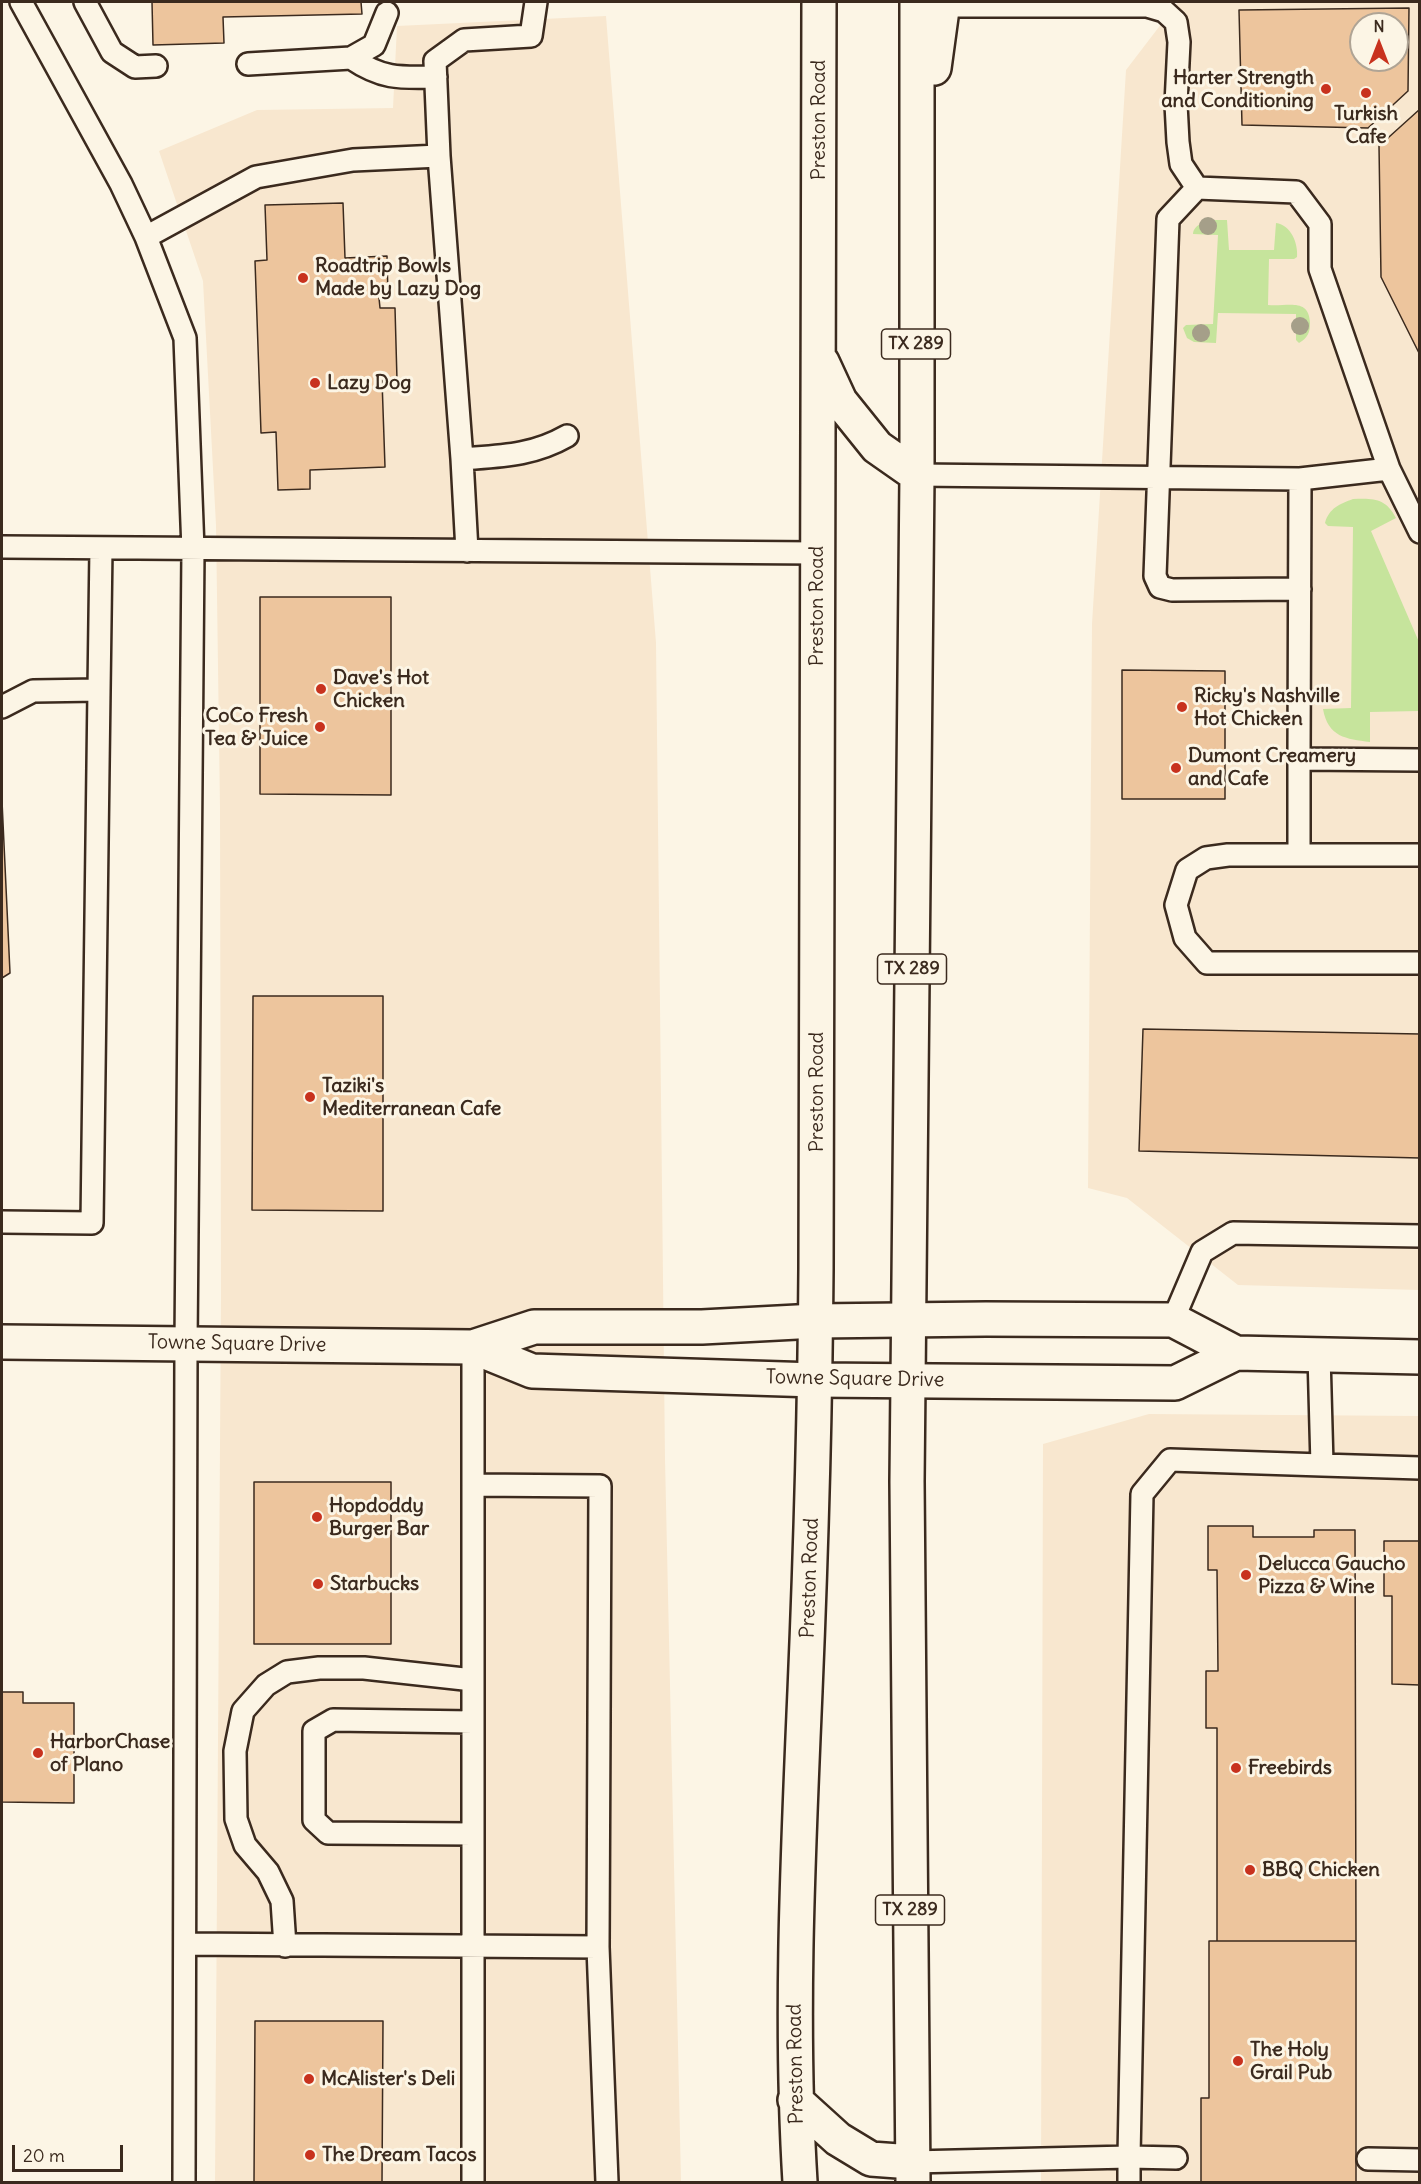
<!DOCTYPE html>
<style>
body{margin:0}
#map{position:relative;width:1421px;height:2184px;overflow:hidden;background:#fcf5e5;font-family:Delius,sans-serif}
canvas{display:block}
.frame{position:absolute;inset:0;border:3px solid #3b2a1e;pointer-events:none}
.north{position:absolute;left:1349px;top:12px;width:60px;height:60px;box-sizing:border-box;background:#fcf5e5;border:2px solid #afa495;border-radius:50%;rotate:0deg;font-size:16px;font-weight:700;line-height:24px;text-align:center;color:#3b2a1e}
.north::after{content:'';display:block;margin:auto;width:21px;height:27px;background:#c8321e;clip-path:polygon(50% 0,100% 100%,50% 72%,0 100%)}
.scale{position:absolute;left:12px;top:2145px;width:111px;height:27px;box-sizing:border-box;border:3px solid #3b2a1e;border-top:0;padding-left:8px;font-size:18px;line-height:21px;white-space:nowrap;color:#3b2a1e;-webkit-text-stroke:4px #fcf5e5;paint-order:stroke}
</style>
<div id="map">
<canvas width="1421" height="2184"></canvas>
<div class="frame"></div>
<div class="north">N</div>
<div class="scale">20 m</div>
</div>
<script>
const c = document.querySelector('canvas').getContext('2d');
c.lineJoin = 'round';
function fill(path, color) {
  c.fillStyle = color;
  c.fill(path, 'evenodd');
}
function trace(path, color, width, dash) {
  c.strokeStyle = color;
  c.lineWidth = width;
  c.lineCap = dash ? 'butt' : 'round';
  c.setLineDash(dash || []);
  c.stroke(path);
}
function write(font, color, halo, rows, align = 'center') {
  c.font = font + ' Delius,sans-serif';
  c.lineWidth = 6;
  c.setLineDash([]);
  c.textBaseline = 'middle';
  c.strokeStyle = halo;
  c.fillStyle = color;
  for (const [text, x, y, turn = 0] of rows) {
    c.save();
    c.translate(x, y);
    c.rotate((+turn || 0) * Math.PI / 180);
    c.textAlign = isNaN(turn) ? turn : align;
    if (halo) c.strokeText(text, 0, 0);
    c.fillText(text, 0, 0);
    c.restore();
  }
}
const built = new Path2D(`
 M1178,2H1419V1290L1238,1285L1127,1198L1088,1188L1092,624L1126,70ZM1361,24H1397V60H1361Z
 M606,16L656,643L665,1459L681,2182H215L221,1298L220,808L216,525L203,281L159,151L257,110L393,108L397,26Z
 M1149,1414L1419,1416V2182H1041L1043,1444Z`);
const green = new Path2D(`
 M1213,220H1227L1229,250H1274L1276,223C1291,225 1298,243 1297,257L1294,259H1269L1268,305C1287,307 1309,297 1310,323C1310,332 1308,338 1299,343L1296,340V314L1218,313L1216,343L1194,342L1187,338L1183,328L1186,325L1213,324L1218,235L1193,234C1194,224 1205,222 1213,220Z
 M1353,499C1373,498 1386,498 1396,518L1371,531L1419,642V711L1370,712V742C1346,739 1328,737 1323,709L1351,708L1353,527L1328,526L1325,523C1329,508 1340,504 1353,499Z`);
const building = new Path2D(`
 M152,2H361L362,14L223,17L224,43L153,45Z
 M1409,8L1408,91L1368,128L1242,125L1239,10ZM1361,24H1397V60H1361Z
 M1420,109V355L1381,277L1379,146Z
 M343,203L345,258L387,256L388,297L379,298L380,308H395L397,380H382L385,467L310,470V489L278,490L276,432L261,433L255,261L267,260L265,205Z
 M260,597H391V795L260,794Z
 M1122,670L1225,671V799H1122Z
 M2,801L10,973L2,978Z
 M253,996H383V1211L252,1210Z
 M1143,1029L1420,1034V1158L1139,1151Z
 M254,1482H391V1644H254Z
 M1208,1526H1253V1537H1314V1530H1355L1356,1941H1217V1728H1206V1671H1218L1217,1570H1208Z
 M1384,1541H1420V1685L1392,1684V1596H1384Z
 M2,1692H23V1703H74V1803L2,1802Z
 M1209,1941H1356V2182H1201V2098H1209Z
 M255,2021H383L382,2182H254Z`);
const lane = new Path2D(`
 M21,2L121,184L146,237L185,338L193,550L186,1343L184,2182
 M85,2L112,52L135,67L156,66
 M942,6H1147L1164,11L1176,22L1179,42L1176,104L1178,142L1181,164L1197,188L1296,192L1320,224V269L1389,469
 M351,58C382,79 399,78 436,77
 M248,64L351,58L374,45L387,13
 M439,156L462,459
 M1197,188L1168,219L1155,576L1160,587L1172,590L1300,589
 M146,237L256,177L353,160L439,156L435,61L464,40L531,36L536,2
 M917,475L1300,479L1389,469L1420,532
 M1300,479L1299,759L1420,760
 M2,547L817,553
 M467,551L462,459C500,456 532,456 567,436
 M99,690L101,548
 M2,707L33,691L99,690L92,1223L2,1222
 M1299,759V855
 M1420,855H1228L1206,858L1187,870L1176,905L1185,938L1207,963H1420
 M1173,1320L1202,1252L1233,1233L1420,1236
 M473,1347V2182
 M1322,1465L1420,1468
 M473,1485L600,1486L598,1947L607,2182
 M473,1722L333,1720L314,1731V1820L328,1833L473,1834
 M185,1944L598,1947
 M285,1946L282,1901L268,1872L245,1845L236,1819L235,1751L243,1711L266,1685L287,1672L319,1668H364L473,1680
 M1368,2159L1420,2160
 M912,2162L1129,2157L1142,1494L1170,1460L1322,1465L1319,1355
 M1129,2182V2157L1176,2158`);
const street = new Path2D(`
 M2,1342L473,1347L534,1327H702L816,1321L986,1319L1173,1320L1236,1353L1420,1357
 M473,1347L532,1371L815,1380L1175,1383L1236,1353`);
const primary = new Path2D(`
 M934,68L943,2
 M822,362L840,401L877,447L917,475
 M795,2100L838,2139L871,2159L912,2162
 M800,2182C790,2019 798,1855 805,1691C811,1550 815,1410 816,1269L819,2
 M913,2182L907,1481L917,475V2`);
const trees = [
 [1208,226],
 [1300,326],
 [1201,333]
];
const markers = [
 [1326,89,6,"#c8321e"],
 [1366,93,6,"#c8321e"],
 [303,278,6,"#c8321e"],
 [315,383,6,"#c8321e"],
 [321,689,6,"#c8321e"],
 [1182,707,6,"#c8321e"],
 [320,727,6,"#c8321e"],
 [1176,768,6,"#c8321e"],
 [310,1097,6,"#c8321e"],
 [317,1517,6,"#c8321e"],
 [1246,1575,6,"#c8321e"],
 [318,1584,6,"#c8321e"],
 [38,1753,6,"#c8321e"],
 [1236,1768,6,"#c8321e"],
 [1250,1870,6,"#c8321e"],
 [1238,2061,6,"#c8321e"],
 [309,2079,6,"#c8321e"],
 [310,2155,6,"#c8321e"]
];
const shields = [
 [916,344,69],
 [912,969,69],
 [910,1910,69]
];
const shieldNames = [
 ["TX 289",916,344],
 ["TX 289",912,969],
 ["TX 289",910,1910]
];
const poiNames = [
 ["Harter Strength",1314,78,"right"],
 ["and Conditioning",1314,101,"right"],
 ["Turkish",1366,114,"center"],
 ["Cafe",1366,137,"center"],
 ["Roadtrip Bowls",315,266],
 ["Made by Lazy Dog",315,289],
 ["Lazy Dog",327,383],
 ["Dave's Hot",333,678],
 ["Chicken",333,701],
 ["Ricky's Nashville",1194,696],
 ["Hot Chicken",1194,719],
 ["CoCo Fresh",308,716,"right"],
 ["Tea & Juice",308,739,"right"],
 ["Dumont Creamery",1188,756],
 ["and Cafe",1188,779],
 ["Taziki's",322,1086],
 ["Mediterranean Cafe",322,1109],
 ["Hopdoddy",329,1506],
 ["Burger Bar",329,1529],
 ["Delucca Gaucho",1258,1564],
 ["Pizza & Wine",1258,1587],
 ["Starbucks",330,1584],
 ["HarborChase",50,1742],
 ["of Plano",50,1765],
 ["Freebirds",1248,1768],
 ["BBQ Chicken",1262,1870],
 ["The Holy",1250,2050],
 ["Grail Pub",1250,2073],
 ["McAlister's Deli",321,2079],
 ["The Dream Tacos",322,2155]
];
const streetNames = [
 ["Preston Road",819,120,-90],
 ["Preston Road",817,606,-90],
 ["Preston Road",817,1092,-90],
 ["Towne Square Drive",237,1344,1],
 ["Towne Square Drive",855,1379,1],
 ["Preston Road",810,1578,-88],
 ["Preston Road",796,2064,-91]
];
fill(built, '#f8e7cf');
fill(green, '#c6e49c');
fill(building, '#edc59d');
trace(building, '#3b2a1e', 1.5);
trace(lane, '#3b2a1e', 26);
trace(street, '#3b2a1e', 38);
trace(primary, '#3b2a1e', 38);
trace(lane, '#fcf5e5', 21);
trace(street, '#fcf5e5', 33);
trace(primary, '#fcf5e5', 33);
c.fillStyle = '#a59f89';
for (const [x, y] of trees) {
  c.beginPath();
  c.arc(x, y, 9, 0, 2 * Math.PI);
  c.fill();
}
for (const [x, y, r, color] of markers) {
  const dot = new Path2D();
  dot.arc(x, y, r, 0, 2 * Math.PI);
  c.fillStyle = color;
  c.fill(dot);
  trace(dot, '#fcf5e5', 2);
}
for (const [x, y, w] of shields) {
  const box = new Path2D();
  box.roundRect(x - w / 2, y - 15, w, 30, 4.5);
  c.fillStyle = '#fcf5e5';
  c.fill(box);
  trace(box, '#3b2a1e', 1.5);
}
write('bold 18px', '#3b2a1e', null, shieldNames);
write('bold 20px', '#3b2a1e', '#fcf5e5', poiNames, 'left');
write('20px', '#3b2a1e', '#fcf5e5', streetNames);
</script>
